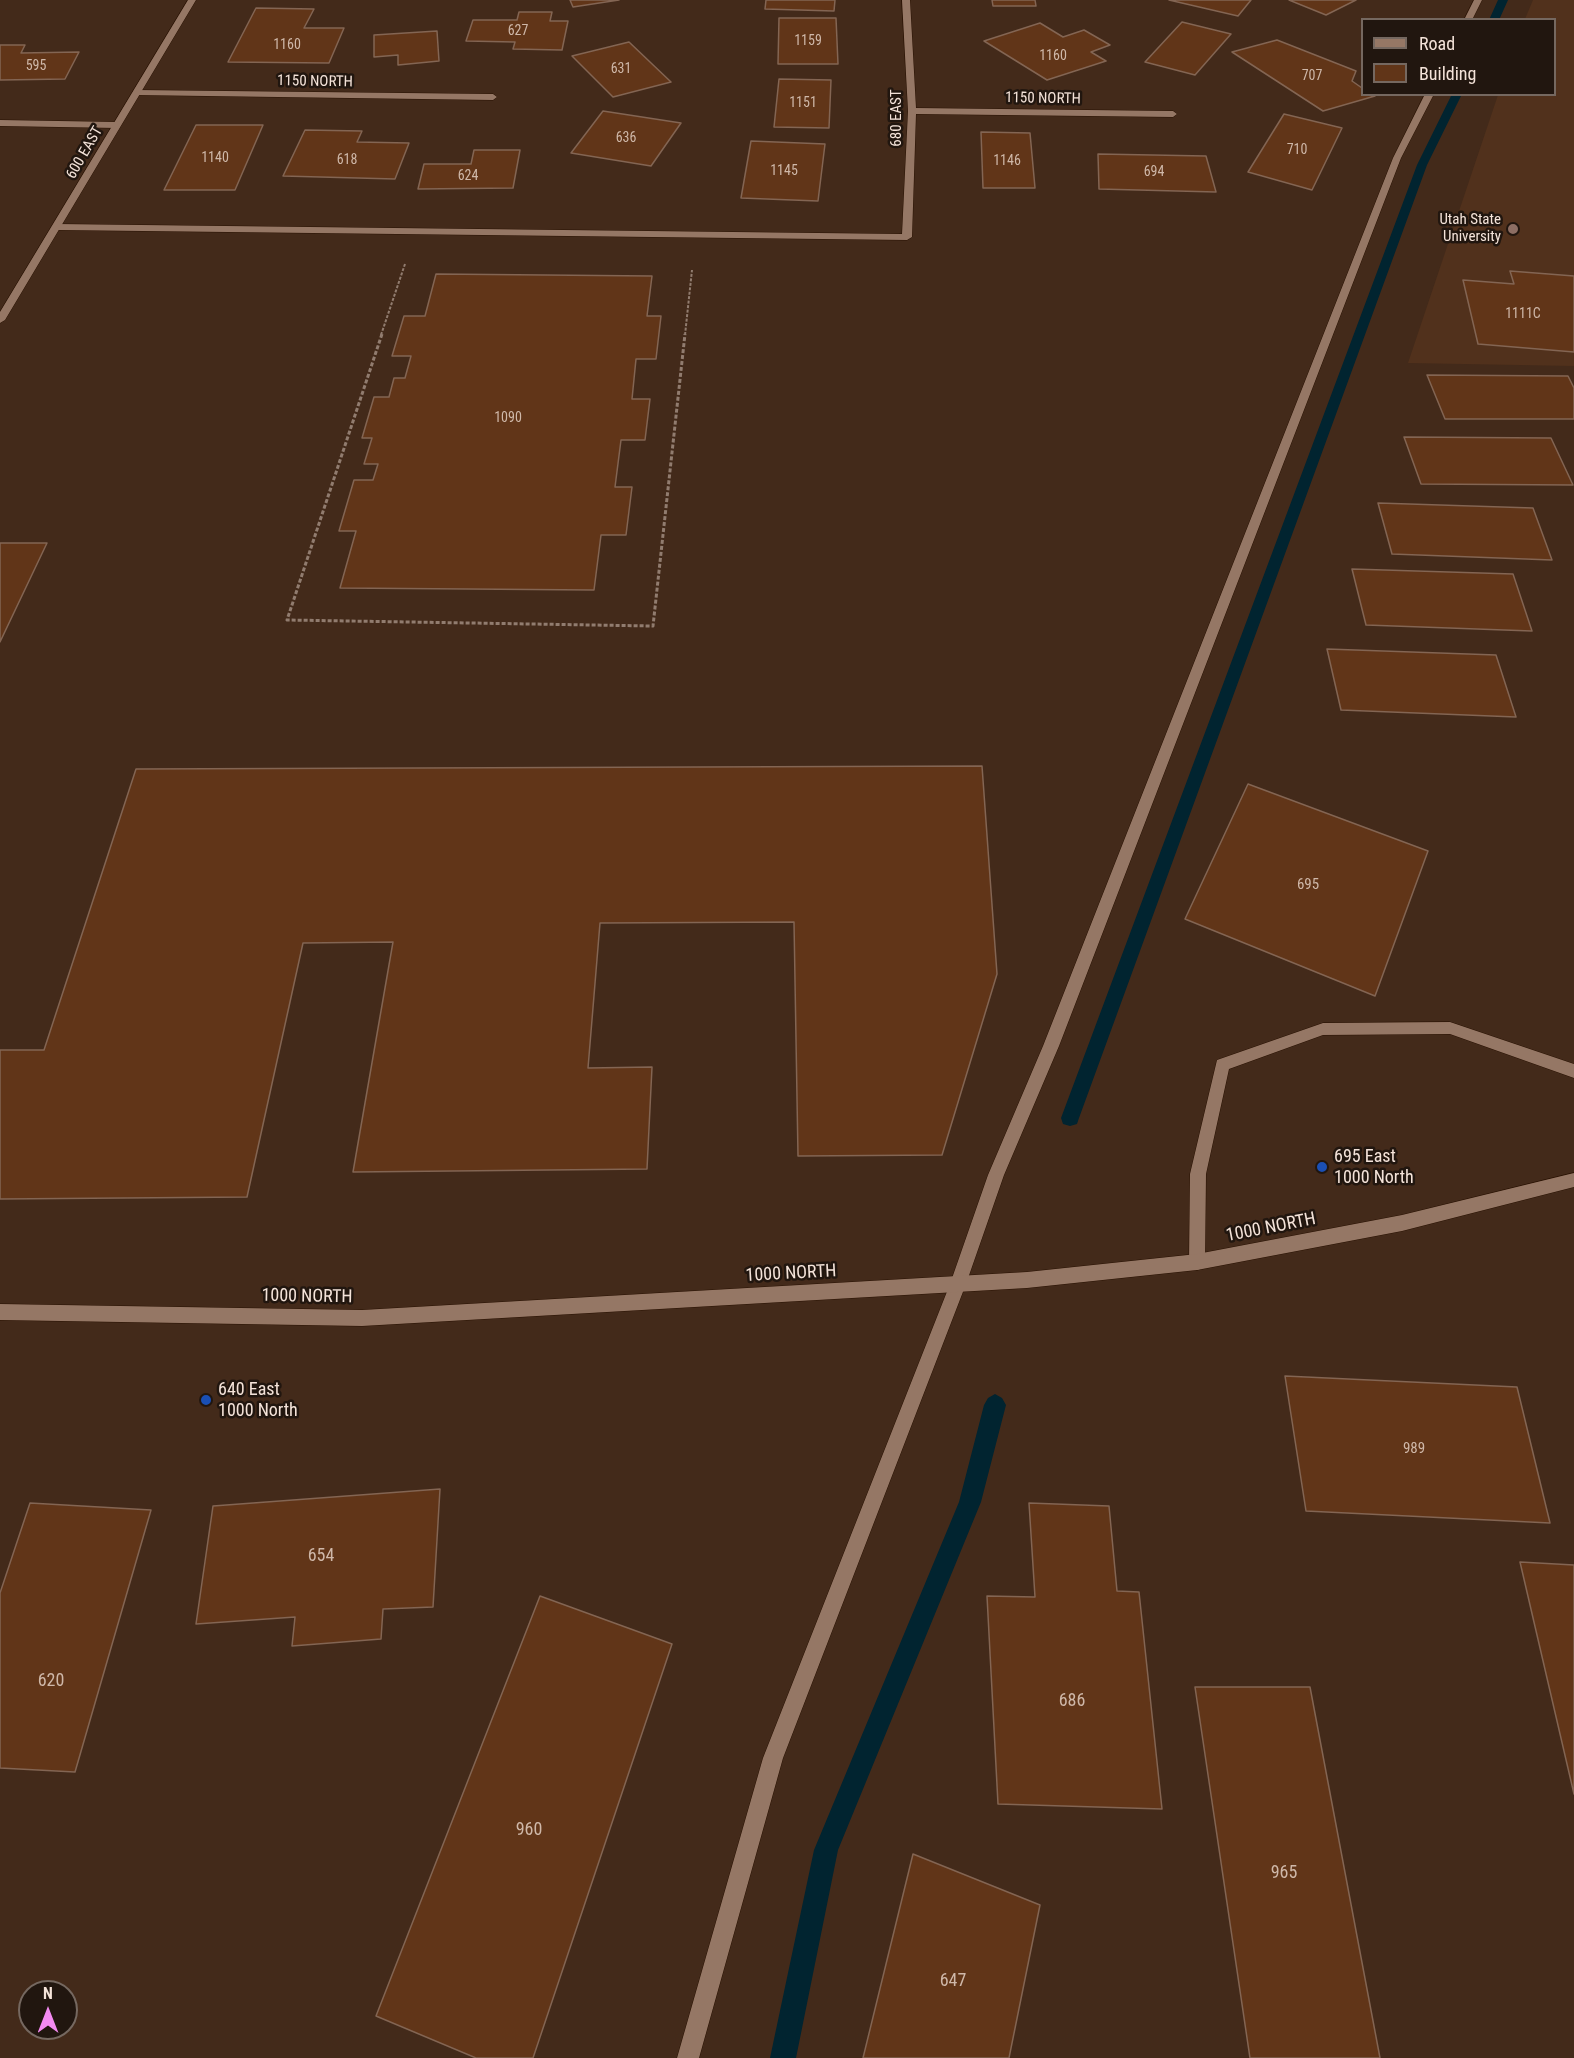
<!DOCTYPE html>
<style>
body{margin:0}
#map{position:relative;width:1574px;height:2058px;overflow:hidden;background:#432a1a;font-family:"Roboto Condensed",sans-serif}
canvas{display:block}
.legend{position:absolute;left:1361px;top:18px;width:195px;height:78px;box-sizing:border-box;background:#21160f;border:2px solid #756860;margin:0;padding:8px 10px;list-style:none;font-size:18px;color:#f4e3d9}
.legend li{display:flex;align-items:center;gap:12px;height:30px}
.legend b{width:30px;border:2px solid #756860}
.north{position:absolute;left:18px;top:1980px;width:60px;height:60px;box-sizing:border-box;background:#21160f;border:2px solid #756860;border-radius:50%;rotate:0deg;font-size:16px;font-weight:700;line-height:24px;text-align:center;color:#f4e3d9}
.north::after{content:'';display:block;margin:auto;width:21px;height:27px;background:#f38af1;clip-path:polygon(50% 0,100% 100%,50% 72%,0 100%)}
</style>
<div id="map">
<canvas width="1574" height="2058"></canvas>
<ul class="legend">
<li><b style="height:8px;background:#957765"></b>Road</li>
<li><b style="height:16px;background:#613518"></b>Building</li>
</ul>
<div class="north">N</div>
</div>
<script>
const c = document.querySelector('canvas').getContext('2d');
c.lineJoin = 'round';
function fill(path, color) {
  c.fillStyle = color;
  c.fill(path, 'evenodd');
}
function trace(path, color, width, dash) {
  c.strokeStyle = color;
  c.lineWidth = width;
  c.lineCap = dash ? 'butt' : 'round';
  c.setLineDash(dash || []);
  c.stroke(path);
}
function write(font, color, halo, rows, align = 'center') {
  c.font = font + ' "Roboto Condensed",sans-serif';
  c.lineWidth = 5;
  c.setLineDash([]);
  c.textBaseline = 'middle';
  c.strokeStyle = halo;
  c.fillStyle = color;
  for (const [text, x, y, turn = 0] of rows) {
    c.save();
    c.translate(x, y);
    c.rotate((+turn || 0) * Math.PI / 180);
    c.textAlign = isNaN(turn) ? turn : align;
    if (halo) c.strokeText(text, 0, 0);
    c.fillText(text, 0, 0);
    c.restore();
  }
}
const built = new Path2D(`
 M1533,0H1574V366L1408,363L1498,95L1554,94V20L1525,19Z`);
const stream = new Path2D(`
 M1498,0H1508L1499,20H1489Z
 M1452,94H1462L1427,165L1079,1118L1077,1124L1070,1126L1063,1124L1061,1118L1417,165Z
 M995,1394L1002,1398L1006,1405L981,1502L838,1850L796,2058H770L814,1850L959,1502L984,1405L988,1398Z`);
const building = new Path2D(`
 M570,0H619L573,7Z
 M766,0H835L834,11L765,9Z
 M992,0H1035L1036,6H993Z
 M1169,0H1251L1238,16Z
 M1289,0H1356L1326,15Z
 M256,8L314,9L304,28H344L329,63L228,62Z
 M519,12H552L550,21H568L562,50L513,49L515,42L466,41L473,20H517Z
 M779,18H836L838,64H778Z
 M1182,22L1231,34L1195,75L1145,62Z
 M1040,23L1063,37L1084,30L1110,45L1091,52L1106,61L1047,80L984,41Z
 M437,31L439,61L398,65V55L374,57V35Z
 M1277,40L1356,71L1352,81L1362,88V94L1375,96L1323,111L1232,52Z
 M629,42L671,82L613,97L572,56Z
 M0,45H25L21,53L79,52L65,79L0,80Z
 M779,79L831,80L829,128L774,127Z
 M603,111L681,123L651,166L571,153Z
 M1284,114L1342,128L1312,190L1248,172Z
 M196,125H263L235,190H164Z
 M305,130L362,131L357,142L409,143L395,179L283,176Z
 M981,132L1030,133L1035,188H983Z
 M751,141L825,144L818,201L741,198Z
 M474,150H520L513,188L418,189L424,164H471Z
 M1098,154L1206,156L1216,192L1099,189Z
 M1510,271L1574,276V352L1478,344L1463,280L1514,284Z
 M436,274L652,276L647,316H661L656,359H636L632,399H650L645,440H621L615,487H632L626,535H601L594,590L340,588L356,531H339L354,480H373L378,464H364L372,438H362L374,397H389L394,378H405L411,356H392L404,316H425Z
 M1427,375L1568,376L1574,388V419H1445Z
 M1404,437L1551,438L1573,485L1421,484Z
 M1378,503L1533,508L1552,560L1392,554Z
 M0,543H47L0,642Z
 M1352,569L1513,574L1532,631L1366,625Z
 M1327,649L1496,655L1516,717L1341,710Z
 M982,766L997,974L942,1155L798,1156L794,922L600,923L588,1068L652,1067L647,1169L353,1172L393,942L303,943L247,1197L0,1199V1050H44L136,769Z
 M1248,784L1428,851L1375,996L1185,919Z
 M1285,1376L1517,1387L1550,1523L1306,1511Z
 M440,1489L433,1607L383,1609L381,1639L292,1646L295,1617L196,1624L213,1506Z
 M30,1503L151,1510L75,1772L0,1768V1593Z
 M1029,1503L1109,1506L1117,1591L1139,1592L1162,1809L998,1804L987,1596L1035,1597Z
 M1520,1562L1574,1565V1794Z
 M540,1596L672,1644L533,2058H476L376,2016Z
 M1195,1687H1310L1380,2058H1250Z
 M913,1854L1040,1905L1009,2058H863Z`);
const pathFar1 = new Path2D(`
 M381,335L405,264
 M685,335L692,270`);
const path = new Path2D(`
 M382,334L287,620L653,626L685,334`);
const service = new Path2D(`
 M1474,0H1482L1472,20H1464Z
 M1425,94H1434L1401,158L1059,1046L1004,1175L966,1284L783,1758L699,2058H677L763,1758L950,1284L988,1175L1043,1046L1393,158Z
 M1450,1022L1574,1064V1078L1450,1034L1323,1035L1229,1069L1206,1174L1205,1262L1203,1268L1197,1270L1191,1268L1189,1262L1190,1174L1217,1060L1323,1023Z`);
const minor = new Path2D(`
 M902,0H910L916,108L1173,111L1177,114L1173,117L916,114L912,237L907,240L57,230L52,227L57,224L902,234L908,111Z
 M137,90L493,94L497,97L493,100L134,95L133,93Z
 M0,120L117,122L121,125L117,128L0,126Z`);
const tertiary = new Path2D(`
 M188,0H196L5,320L0,323V312Z
 M1574,1173V1187L1402,1231L1197,1270L1027,1288L362,1326L0,1320V1304L362,1310L1027,1272L1197,1254L1402,1215Z`);
const markers = [
 [1513,229,6,"#8d6e63"],
 [1322,1167,6,"#1a4fb4"],
 [206,1400,6,"#1a4fb4"]
];
const farNumbernames = [
 ["627",518,31],
 ["1159",808,41],
 ["1160",287,45],
 ["1160",1053,56],
 ["595",36,66],
 ["631",621,69],
 ["707",1312,76],
 ["1151",803,103],
 ["636",626,138],
 ["710",1297,150],
 ["1140",215,158],
 ["618",347,160],
 ["1146",1007,161],
 ["1145",784,171],
 ["694",1154,172],
 ["624",468,176],
 ["1111C",1523,314],
 ["1090",508,418]
];
const farStreetnames = [
 ["1150 NORTH",315,82,1],
 ["1150 NORTH",1043,99,1],
 ["680 EAST",897,118,-90],
 ["600 EAST",85,153,-60]
];
const farPoinames = [
 ["Utah State",1501,220],
 ["University",1501,237]
];
const numberNames = [
 ["695",1308,885],
 ["989",1414,1449]
];
const poiNames = [
 ["695 East",1334,1157],
 ["1000 North",1334,1178],
 ["640 East",218,1390],
 ["1000 North",218,1411]
];
const streetNames = [
 ["1000 NORTH",1271,1228,-11],
 ["1000 NORTH",791,1274,-3],
 ["1000 NORTH",307,1297,1]
];
const nearNumbernames = [
 ["654",321,1556],
 ["620",51,1681],
 ["686",1072,1701],
 ["960",529,1830],
 ["965",1284,1873],
 ["647",953,1981]
];
fill(built, '#51311c');
fill(stream, '#012430');
fill(building, '#613518');
trace(building, '#836553', 1.5);
trace(service, '#291203', 1);
trace(minor, '#291203', 1);
trace(tertiary, '#291203', 1);
trace(pathFar1, '#917c6f', 2, [3, 1.5]);
trace(path, '#917c6f', 3, [4, 2]);
fill(service, '#957765');
fill(minor, '#957765');
fill(tertiary, '#957765');
for (const [x, y, r, color] of markers) {
  const dot = new Path2D();
  dot.arc(x, y, r, 0, 2 * Math.PI);
  c.fillStyle = color;
  c.fill(dot);
  trace(dot, '#21160f', 2);
}
write('14px', '#cfb8a9', null, farNumbernames);
write('15px', '#f4e3d9', '#21160f', farStreetnames);
write('15px', '#f4e3d9', '#21160f', farPoinames, 'right');
write('15px', '#cfb8a9', null, numberNames);
write('18px', '#f4e3d9', '#21160f', poiNames, 'left');
write('18px', '#f4e3d9', '#21160f', streetNames);
write('18px', '#cfb8a9', null, nearNumbernames);
</script>
